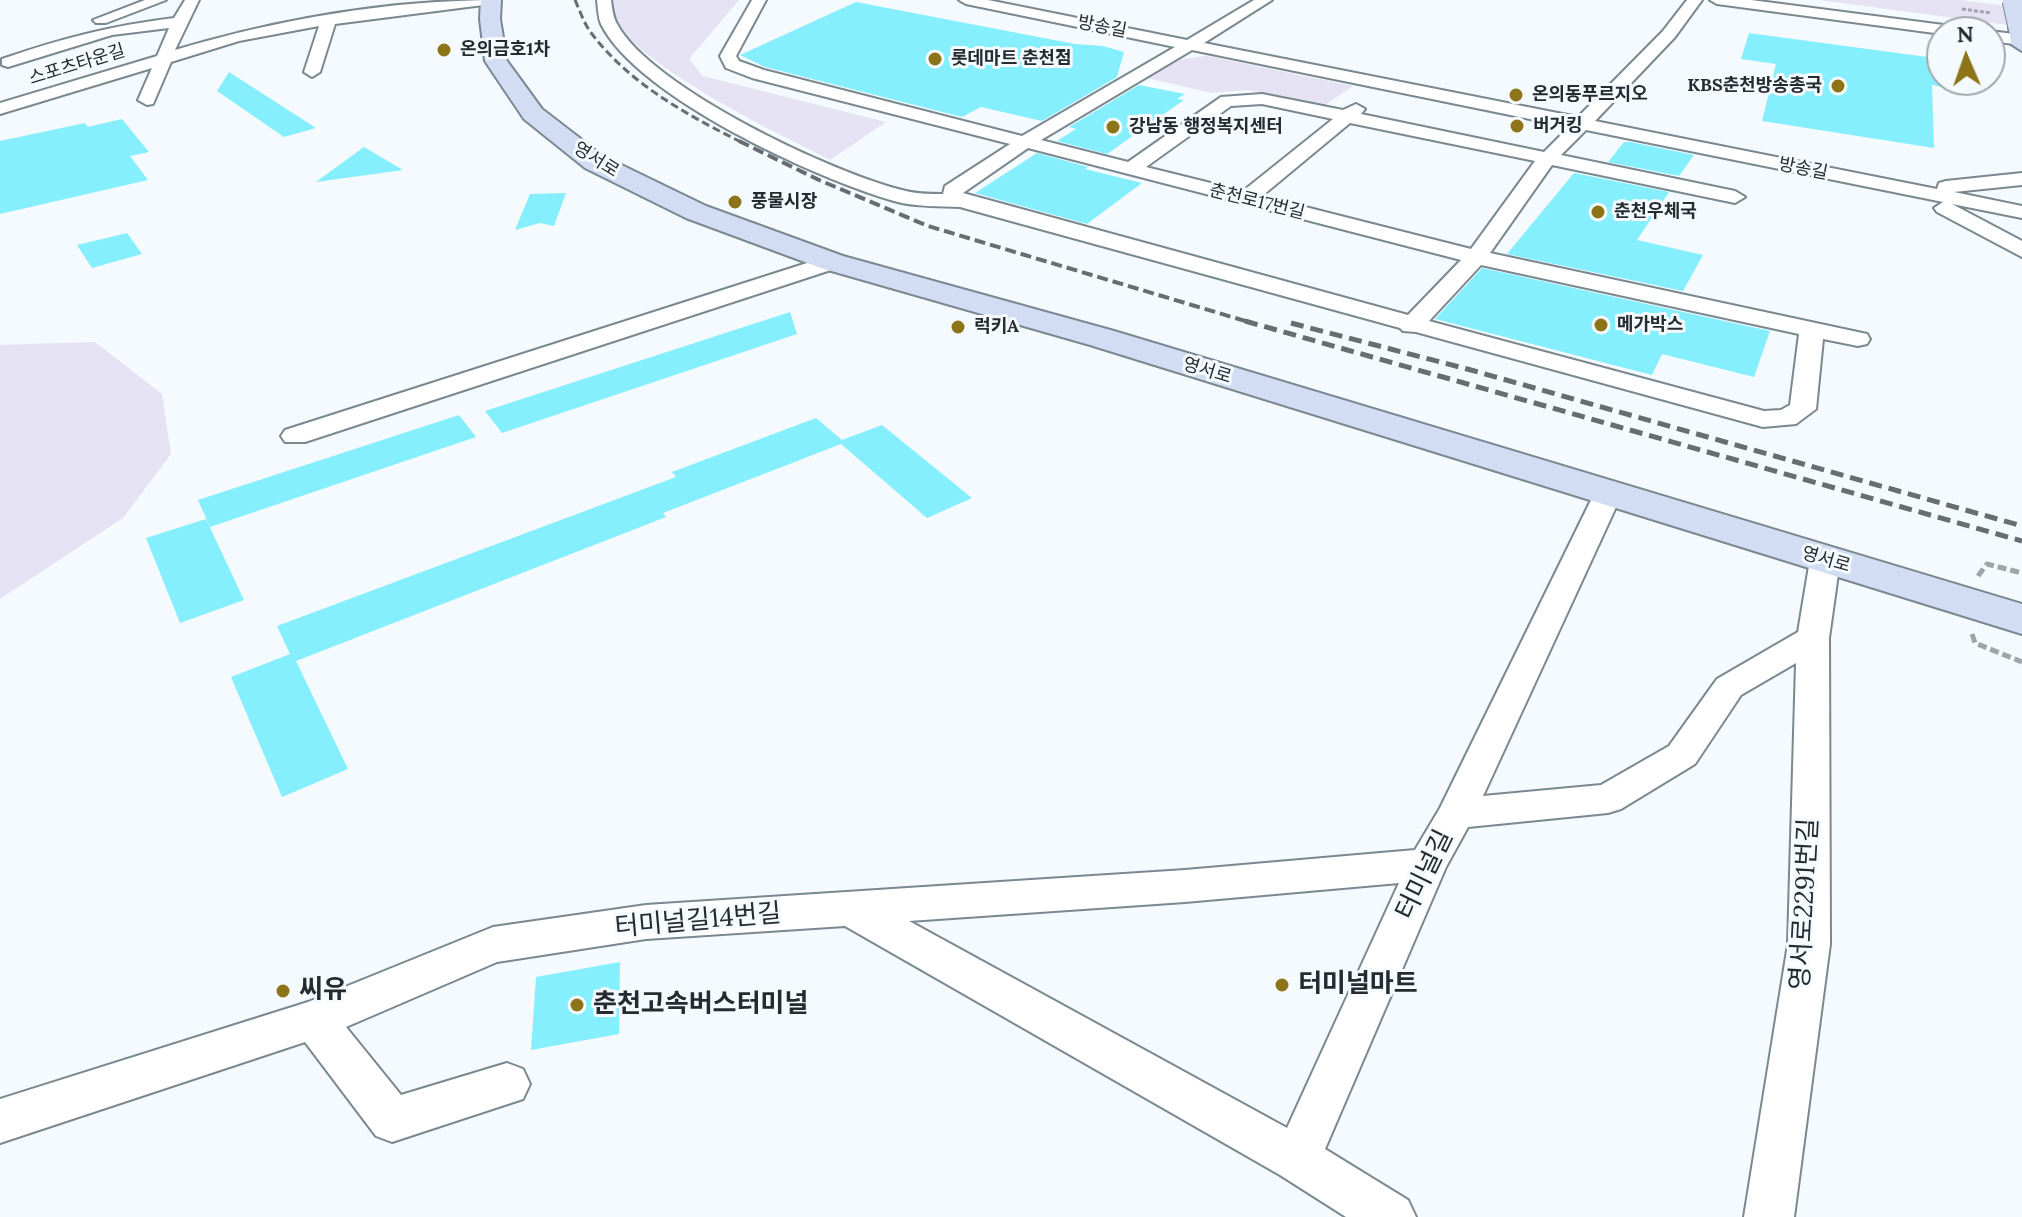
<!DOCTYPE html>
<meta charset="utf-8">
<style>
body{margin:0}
#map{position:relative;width:2022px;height:1217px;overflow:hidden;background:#f4fafe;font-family:Lora,serif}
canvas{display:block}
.north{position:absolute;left:1926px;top:16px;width:80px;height:80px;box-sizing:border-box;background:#f4fafe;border:2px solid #a1a7ab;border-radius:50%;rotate:358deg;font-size:22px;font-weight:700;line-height:32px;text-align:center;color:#252b2e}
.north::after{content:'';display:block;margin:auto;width:28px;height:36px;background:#8d7418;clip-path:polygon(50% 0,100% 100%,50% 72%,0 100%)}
</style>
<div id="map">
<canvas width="2022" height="1217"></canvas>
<div class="north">N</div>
</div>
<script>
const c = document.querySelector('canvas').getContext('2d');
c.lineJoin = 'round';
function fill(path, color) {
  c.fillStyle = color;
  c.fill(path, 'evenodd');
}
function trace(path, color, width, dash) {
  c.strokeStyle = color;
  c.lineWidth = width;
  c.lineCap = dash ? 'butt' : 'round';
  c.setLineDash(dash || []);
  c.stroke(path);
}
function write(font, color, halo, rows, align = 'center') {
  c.font = font + ' Lora,"Noto Sans KR",serif';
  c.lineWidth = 6;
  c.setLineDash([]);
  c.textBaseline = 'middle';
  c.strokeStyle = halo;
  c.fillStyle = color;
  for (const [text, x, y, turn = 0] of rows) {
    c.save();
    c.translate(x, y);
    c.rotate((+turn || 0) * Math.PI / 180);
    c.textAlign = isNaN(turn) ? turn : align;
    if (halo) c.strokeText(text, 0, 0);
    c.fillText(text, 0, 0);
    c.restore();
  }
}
const green = new Path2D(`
 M607,0H739L689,59L703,76L886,122L830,160C784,136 608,54 607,0Z
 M1819,0H1961L2022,8V27Z
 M1207,56L1353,86L1325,105L1247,90L1212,93L1147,78C1167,62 1182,58 1207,56Z
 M95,342L162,394L171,454L123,518L0,599V345Z`);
const building = new Path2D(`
 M856,2L1075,44L1103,46L1124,52L1117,77L1042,121L981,107L962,117L765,67L740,55Z
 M1749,33L1942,59V87L1932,85L1934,148L1762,121L1776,64L1741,59Z
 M229,72L316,128L284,137L217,91Z
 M1139,85L1185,94L1177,99L1184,100L1107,154L1057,141L1076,129L1069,127Z
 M122,119L149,152L130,156L148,180L0,214V141L85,123L88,127Z
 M1624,142H1630L1694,155L1679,176L1608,162Z
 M364,147L403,170L316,182Z
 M1037,153L1088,167L1085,169L1142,183L1087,224L975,193Z
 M1574,173L1669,192L1637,240L1703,255L1683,291L1507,254Z
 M566,193L554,226L540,223L515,230L530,194Z
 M127,233L142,254L92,268L77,245Z
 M1482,268L1770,331L1754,377L1662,354L1652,375L1435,319Z
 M790,312L797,334L502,433L485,411Z
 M459,415L476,437L210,527L198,500Z
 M816,418L842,440L882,425L972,498L927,518L841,444L663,513L666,517L296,661L348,769L282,797L231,677L290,654L277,626L676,477L672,472Z
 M206,519L244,600L180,623L146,538Z
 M620,962L619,1034L531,1050L536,977Z`);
const pathFar1 = new Path2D(`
 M1962,9L1991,13`);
const path = new Path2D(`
 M1978,576L1987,564L2022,573
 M1972,634L1975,643L2022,662`);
const street = new Path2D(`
 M145,0H166L106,23H96L93,20Z
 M185,0H199L175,50C279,19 390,0 498,0L491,4L335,24L320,72L312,77L304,72L319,26L239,41L171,62L153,104L147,105L138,100L152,68L0,114V103L157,56L169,28L112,35L8,67L2,65V59C63,38 110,26 174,18Z
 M597,0H611C612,8 613,17 617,24C651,88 836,175 906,191C918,194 930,194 943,194L945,186L1010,144L752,78L726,68L720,56L752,0H766L736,56L739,61L764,70L1022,136L1175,47L966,4L959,0H988L1187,40L1254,0H1272L1204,43L1578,117L1663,31L1687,0H1702L1675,37L1595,121L1937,189L1939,183L1946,181L2022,173V185L1954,192L2022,206V218L1952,204L2022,241V257L1937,212L1934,208L1943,202L1586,130L1561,155L1735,191L1745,197L1735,203L1552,165L1490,253L1867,334L1870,339L1867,344L1858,346L1823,339L1816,409L1796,424L1763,427L1416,332L1403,331L1400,328L960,207C938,206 915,207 894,201C817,179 637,97 601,24C598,17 598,8 597,0ZM1192,50L1569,127L1544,152L1361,114L1365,109L1356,104L1343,110L1262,94L1221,97L1128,162L1041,140ZM1262,104L1333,119L1243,191L1146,167L1231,106ZM1350,123L1535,161L1471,249L1262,196ZM1028,148L1461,260L1408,315L963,193ZM1481,265L1799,334L1790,405L1781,410L1764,411L1429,321Z
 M1710,0H1751L1959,27L1967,32H1942V34L1717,4Z
 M1990,31L2022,35V45L1990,41V32H1987Z
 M832,255L840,257L843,262L840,267L305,442H285L281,436L285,430Z
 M1608,485L1618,488L1622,494L1483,796L1601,785L1669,746L1717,679L1798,632L1810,560L1814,553L1825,550L1836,553L1840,560L1829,638L1830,944L1794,1217H1744L1788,944L1796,663L1741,695L1695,764L1621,809L1608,813L1468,827L1446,867L1325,1149L1408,1200L1416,1217H1346L1280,1175L845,926L646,939L497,962L346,1027L401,1095L507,1063L523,1069L530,1084L523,1099L392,1142L376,1136L305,1042L0,1143V1099L308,1002L493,927L646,905L1185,870L1415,850L1440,808L1594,494L1598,488ZM1399,883L1287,1128L909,921L1185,902Z`);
const secondary = new Path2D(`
 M481,0H501L500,19L507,61L542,109L603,156L706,206L843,256L1114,331L2022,604V634L1090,345L821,268L686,218L585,168L524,119L485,61L480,19Z
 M2022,21V51L2011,44L2009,27L2012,22Z`);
const railFar2 = new Path2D(`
 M575,0C580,11 584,24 592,34C630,84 687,115 743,143`);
const railFar1 = new Path2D(`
 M739,141L819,180L928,226L1252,323`);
const rail = new Path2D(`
 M1245,321L2022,541
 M1291,323L1471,370L2022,526`);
const secondaryBridge = new Path2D(`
 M2014,0L2020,27`);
const markers = [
 [444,50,8,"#8d7418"],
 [935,59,8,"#8d7418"],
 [1838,86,8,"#8d7418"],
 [1516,95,8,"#8d7418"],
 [1517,126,8,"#8d7418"],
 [1113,127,8,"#8d7418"],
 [735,202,8,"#8d7418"],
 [1598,212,8,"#8d7418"],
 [1601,325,8,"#8d7418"],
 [958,327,8,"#8d7418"],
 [1282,985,8,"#8d7418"],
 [283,991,8,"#8d7418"],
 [577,1005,8,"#8d7418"]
];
const farStreetnames = [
 ["방송길",1102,27,11],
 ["스포츠타운길",77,65,-17],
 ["영서로",596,160,32],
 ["방송길",1803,169,11],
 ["춘천로17번길",1257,202,14],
 ["영서로",1207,371,17],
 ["영서로",1826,560,16]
];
const farPoinames = [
 ["온의금호1차",460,50],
 ["롯데마트 춘천점",951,59],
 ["KBS춘천방송총국",1822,86,"right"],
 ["온의동푸르지오",1532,95],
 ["버거킹",1533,126],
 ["강남동 행정복지센터",1129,127],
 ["풍물시장",751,202],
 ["춘천우체국",1614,212],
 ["메가박스",1617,325],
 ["럭키A",974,327]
];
const nearStreetnames = [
 ["터미널길",1425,875,-64],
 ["영서로2291번길",1805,904,-87],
 ["터미널길14번길",698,921,-5]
];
const nearPoinames = [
 ["터미널마트",1298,985],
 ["씨유",299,991],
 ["춘천고속버스터미널",593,1005]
];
fill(green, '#e5e2f3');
fill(building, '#86effe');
trace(street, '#7a8890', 4);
trace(secondary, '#7a8890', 4);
trace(pathFar1, '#9fa5a9', 3, [4, 2]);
trace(path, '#9fa5a9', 5, [9, 4]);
fill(street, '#fff');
fill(secondary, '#d2ddf4');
trace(railFar2, '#676d70', 3, [8, 4]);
trace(railFar1, '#676d70', 4, [11, 5]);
trace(rail, '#676d70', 5, [13, 7]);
trace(secondaryBridge, '#7a8890', 25, []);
trace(secondaryBridge, '#d2ddf4', 23);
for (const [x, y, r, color] of markers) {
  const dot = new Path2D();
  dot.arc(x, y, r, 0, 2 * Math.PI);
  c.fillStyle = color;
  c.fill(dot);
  trace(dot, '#f4fafe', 3);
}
write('18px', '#252b2e', '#f4fafe', farStreetnames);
write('bold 18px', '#252b2e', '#f4fafe', farPoinames, 'left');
write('26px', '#252b2e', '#f4fafe', nearStreetnames);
write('bold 26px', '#252b2e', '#f4fafe', nearPoinames, 'left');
</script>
